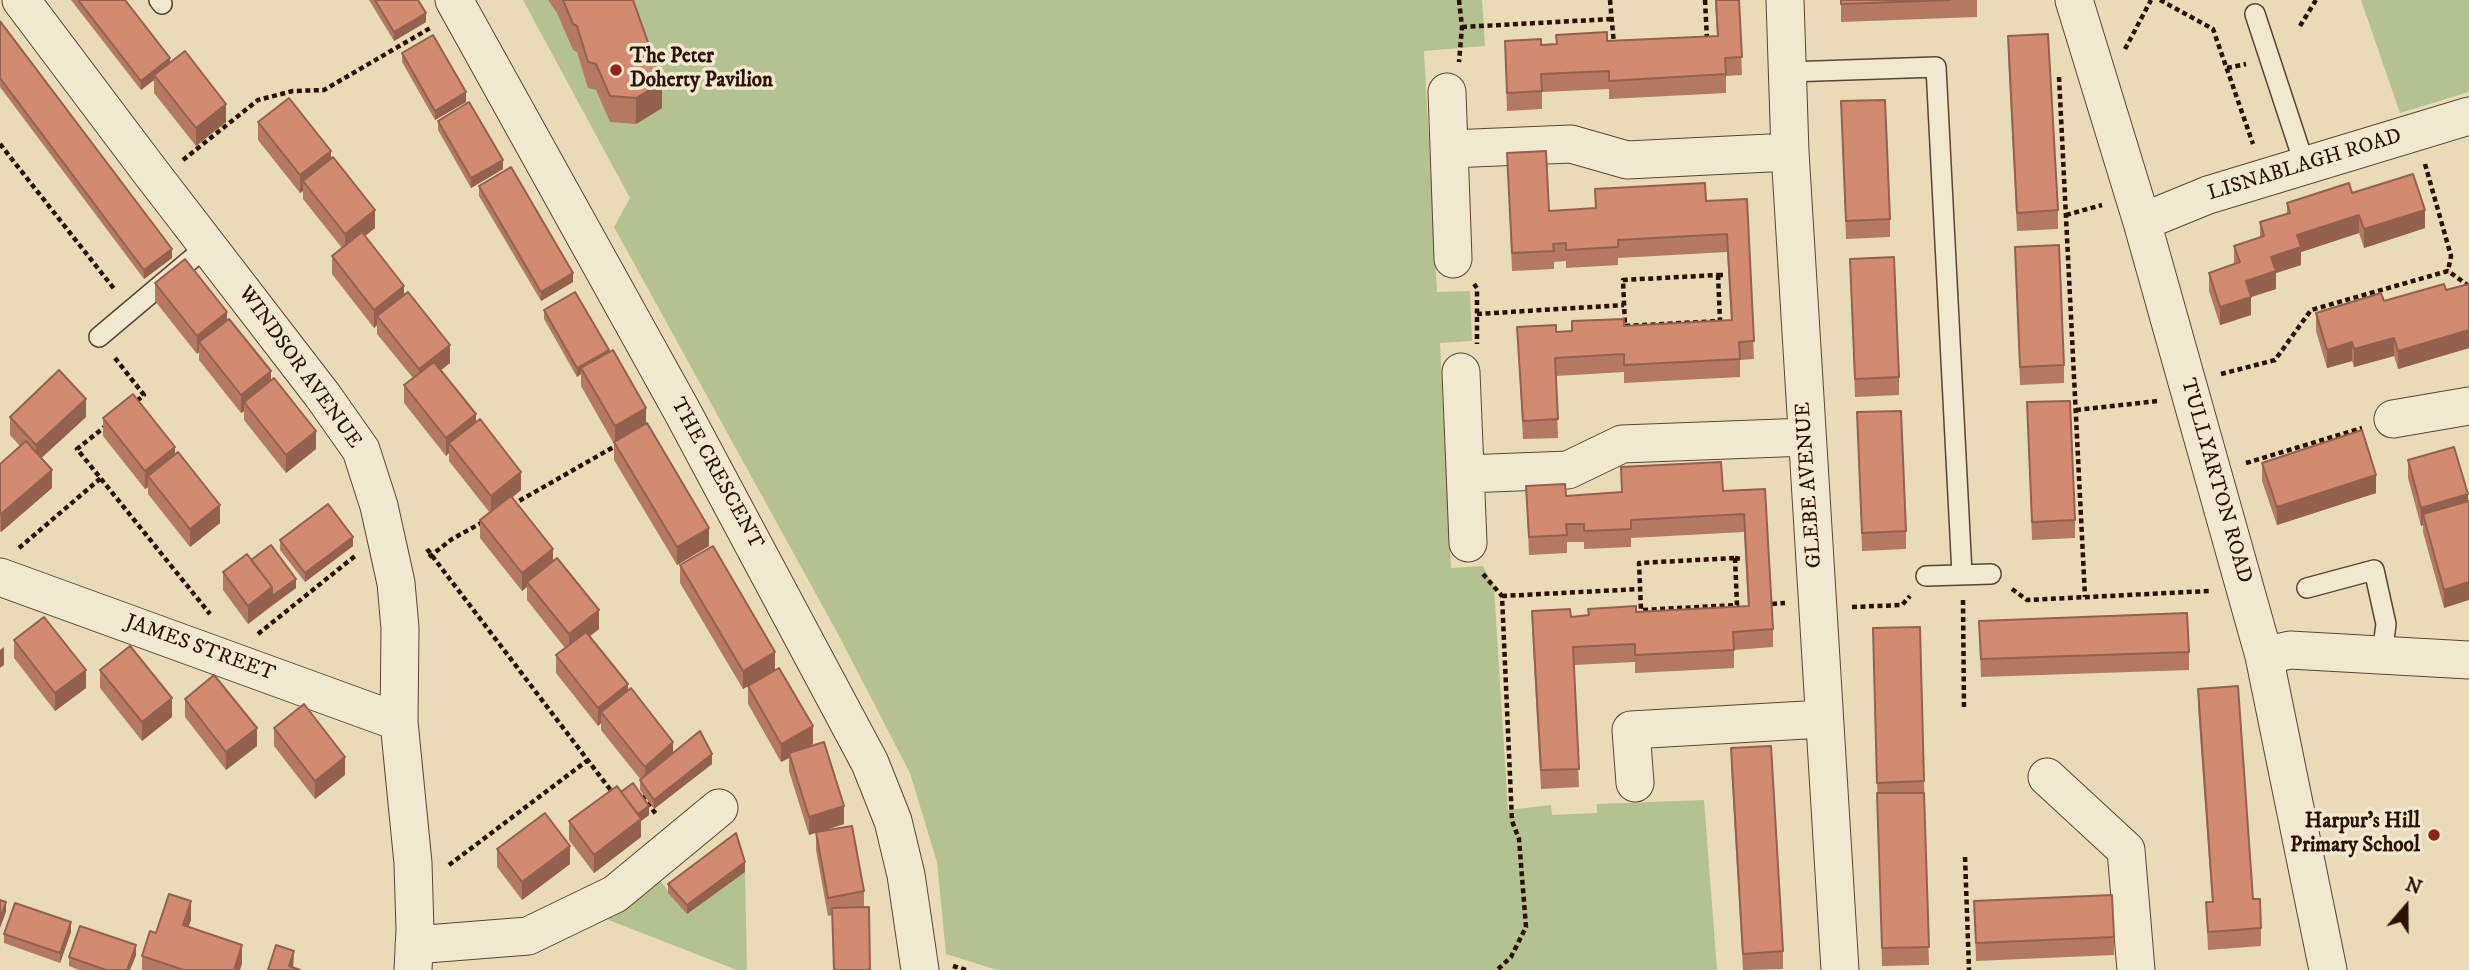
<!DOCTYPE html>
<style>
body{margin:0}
#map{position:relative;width:2469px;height:970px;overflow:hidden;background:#e9dbb7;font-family:"IM FELL DW Pica",serif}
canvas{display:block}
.north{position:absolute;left:2371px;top:872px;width:70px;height:70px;-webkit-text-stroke:5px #f1e8d0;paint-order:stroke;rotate:20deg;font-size:19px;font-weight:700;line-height:28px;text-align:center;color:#2c1104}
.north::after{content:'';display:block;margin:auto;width:24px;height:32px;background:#2c1104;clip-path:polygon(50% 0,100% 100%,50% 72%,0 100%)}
</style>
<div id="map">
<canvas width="2469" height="970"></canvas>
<div class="north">N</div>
</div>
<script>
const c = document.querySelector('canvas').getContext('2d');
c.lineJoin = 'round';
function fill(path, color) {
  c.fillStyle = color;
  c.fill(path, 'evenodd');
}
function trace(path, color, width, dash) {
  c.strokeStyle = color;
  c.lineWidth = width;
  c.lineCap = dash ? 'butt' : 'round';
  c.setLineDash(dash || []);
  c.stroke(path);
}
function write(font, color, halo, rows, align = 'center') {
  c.font = font + ' "IM FELL DW Pica",serif';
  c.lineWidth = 7;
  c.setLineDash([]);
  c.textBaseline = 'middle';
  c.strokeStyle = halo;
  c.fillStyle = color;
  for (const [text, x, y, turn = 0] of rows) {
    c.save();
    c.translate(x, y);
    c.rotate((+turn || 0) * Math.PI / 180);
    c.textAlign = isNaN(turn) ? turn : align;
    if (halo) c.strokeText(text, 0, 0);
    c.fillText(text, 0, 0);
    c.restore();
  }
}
const green = new Path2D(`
 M523,0H1482L1485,46L1424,51L1437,292L1470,291L1472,341L1440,343L1451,568L1483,566L1494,587L1508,810L1551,805L1552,815L1597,813V804L1704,800L1717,970H997L946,954L937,862L910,773L838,634L614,227L630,198Z
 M2361,0H2469V92L2400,113Z
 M745,872L747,970H737L601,917L654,873L687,914Z`);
const path = new Path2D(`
 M1459,0L1462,27L1459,62
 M1610,0L1614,45
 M1705,0L1707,40
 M2160,0L2213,29L2253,144
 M2300,26L2316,0
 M1462,27L1612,19
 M2125,49L2151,0
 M2227,68L2246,64
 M2059,77L2085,597
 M0,144L115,290
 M183,160L258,100L293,91L324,90L432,27
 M2425,164L2451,256L2448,271
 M2066,215L2102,205
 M1718,275L1720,321L1625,326L1623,280Z
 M1718,275H1725
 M1474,284L1477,288V344
 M1477,314L1624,305
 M115,358L144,395L133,404
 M2221,374L2275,360L2311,310L2448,271L2469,286
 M2076,410L2158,401
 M107,425L77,449L210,614
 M2246,463L2362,428
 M512,505L617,445
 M19,548L101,478
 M427,549L612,792
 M429,557L452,539L483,522
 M1735,558L1737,605L1641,610L1639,563Z
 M1735,558L1742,559
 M1483,574L1502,596L1512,821L1519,839L1526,927L1511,957L1497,970
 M2012,589L2027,600L2209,591
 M1502,596L1640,589
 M1963,600L1964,709
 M1772,604L1785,603
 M1852,607L1902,605L1910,596
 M258,634L355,556
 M642,796L656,814
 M1965,857L1969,970
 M449,865L588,760
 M953,966L966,970`);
const service = new Path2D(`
 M159,0L162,4
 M2255,14L2305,166
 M1788,72L1936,67L1962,574
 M99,337L207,246
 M1926,576L1991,574
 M2307,588L2374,570L2386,624L2382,655`);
const minor = new Path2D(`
 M21,0L149,170L323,396L361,450L379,506L396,583L400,628L399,722L413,863L415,930L413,970
 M454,0L682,411L870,763L893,821L906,875L920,970
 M1785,0L1790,152L1840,970
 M2074,0L2142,222L2264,656L2328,970
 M1447,92L1453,259
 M1449,149L1571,144L1627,160L1790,152
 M2142,222L2208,195L2469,116
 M1461,372L1468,543
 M2393,419L2469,406
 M1466,474L1568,470L1622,444L1807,437
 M0,577L399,722
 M2264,656L2290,650L2469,660
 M2047,777L2126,850L2136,970
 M1635,783L1631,730L1823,719
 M414,945L528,936L615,894L719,808`);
const wall = new Path2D(`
 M71,0H125L170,62L226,122L196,146L154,93V80L141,90Z
 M369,0H418L426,22L394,41Z
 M548,0H633L662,108L636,124L610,122L596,90L588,88L577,52L573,50L557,13Z
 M1715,0H1739L1742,75L1726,76V93L1609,99V89L1542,92V109L1507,111L1505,41L1541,45L1556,44V35L1607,41L1717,36Z
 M1841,0H1977V17L1841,22Z
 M0,21L172,258L144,279L0,87Z
 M2008,36L2058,210V229L2017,231L2008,54Z
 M402,53L466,102L435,120L402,62Z
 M1841,101L1890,219V237L1846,239Z
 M438,121L503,169L471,188L438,130Z
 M258,122L331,159L375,228L365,236L450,363L441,370L521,490L512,498L553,561L599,629L590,636L673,753L712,764L654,809L640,790V780H641L601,730V723L598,726L556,673V655L565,648L527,600V587L522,591L480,538V520L490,513L449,461V453L446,456L404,403V385L413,378L377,334V325L374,328L332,274V256L342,248L303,199V191L300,193L258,140Z
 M1507,153L1549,211L1595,208V189L1706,201L1747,199L1754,359L1740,360V377L1624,383V372L1556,376L1558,438L1523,439L1517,327L1556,332L1624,326L1731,320L1727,252L1618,258V265L1566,268V261L1554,262V269L1512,271Z
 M479,186L573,282L541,301L479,196Z
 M2352,193L2425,228L2364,248L2359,233L2301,252V265L2276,273V289L2251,297V315L2220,325L2209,291V273L2234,264V246L2260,237V222L2287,214V203Z
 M2015,247L2064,365V383L2020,385Z
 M1850,259L1899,377V395L1855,397Z
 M155,283L227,320L271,380L316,449L286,473L244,420V411L241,413L199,360V352L197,354L155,301Z
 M2469,284V348L2398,369L2394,356L2354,367L2352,361L2327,368L2316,331V313L2446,290Z
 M544,310L609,353L709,546L677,565L614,460V444L581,386V374L577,377L544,319Z
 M2027,402L2075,520V538L2032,540Z
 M1857,412L1906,531V549L1862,551Z
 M10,417H86L41,458L52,488L1,532L0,531V464L20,446L10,435Z
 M103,418L175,454L220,523L190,547L148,494V487L145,489L103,436Z
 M2454,447L2444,608L2423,532V525L2421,526L2408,478V460Z
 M2262,463L2376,493L2277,525L2262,481Z
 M1621,467L1723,491L1765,489L1773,629V647L1734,650V668L1635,673V662L1574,665L1579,787L1541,789L1532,629V611L1571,617L1748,606L1744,532L1631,538V547L1584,549V542H1567V553L1529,555L1526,486L1566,496L1621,492Z
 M280,540L353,546L305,582L280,550Z
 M251,560L296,588L248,624L223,590V572Z
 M680,565L775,670L759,680L813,744L808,747L844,824L822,831L864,891V907L870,970H834L832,915L828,916L816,850V832L809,835L789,771V758L781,762L748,704V686L743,689L680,583Z
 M1979,621L2189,652V670L1981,677Z
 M1920,627L1929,965L1882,966L1873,628Z
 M14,640L86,688L55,711L14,658Z
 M100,670L172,717L142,741L100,688Z
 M2198,689L2261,928V946L2208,950L2206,902H2212L2198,707Z
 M185,699L257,746L226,770L185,717Z
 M274,728L345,775L315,799L274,746Z
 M1731,748L1783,951V969L1743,970L1731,766Z
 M621,792L649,815L641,821V837L594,873L569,840V821Z
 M497,849L570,864L522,900L497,867Z
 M745,872L687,914L668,893V884Z
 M1974,901L2114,937V955L1976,961Z
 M191,920L188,927L242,963L240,970H142V956L156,933Z
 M71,932L60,963L4,943V934Z
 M136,955L130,970H79L69,966V957Z`);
const shadedWall = new Path2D(`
 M426,13V22L394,41V32Z
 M170,58V67L154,75V80L141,90V81Z
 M662,82V108L636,124V98Z
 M466,92V102L435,120V111Z
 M226,104V122L196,146V128Z
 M331,151V169L303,181V191L300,193V175Z
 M503,160V169L471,188V178Z
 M375,210V228L345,252V234Z
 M2425,210V228L2364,248V229Z
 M2359,215V233L2301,252V265L2276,273V289L2251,297V315L2220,325V307L2271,257L2297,235Z
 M172,249V258L144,279V270Z
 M573,273V282L541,301V292Z
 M404,286V304L377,316V325L374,328V310Z
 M227,312V330L199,342V352L197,354V336Z
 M2469,330V348L2398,369V351Z
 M2394,338V356L2354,367V349Z
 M2352,342V361L2327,368V350Z
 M450,345V363L419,387V369Z
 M609,350V359L581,368V374L577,377V368Z
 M271,371V389L244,402V411L241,413V395Z
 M86,399V417L36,463V445Z
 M646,408V426L615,442V426Z
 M476,414V432L449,443V453L446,456V438Z
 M316,431V449L286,473V455Z
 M175,447V465L148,476V487L145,489V471Z
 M52,470V488L1,532V514Z
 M521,472V490L491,514V496Z
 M2376,475V493L2277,525V507Z
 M2468,494V512L2423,514V525L2421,526V508Z
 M220,505V523L190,547V529Z
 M709,528V546L677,565V547Z
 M353,537V546L305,582V573Z
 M553,549V567L527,582V587L522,591V573Z
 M296,579V588L272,605V596Z
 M2469,582V600L2444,608V590Z
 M272,587V605L248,624V606Z
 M599,610V629L569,653V634Z
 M4,647V665L0,668V650Z
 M775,652V670L743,689V671Z
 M86,670V688L55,711V693Z
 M628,684V702L601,712V723L598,726V708Z
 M172,698V717L142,741V722Z
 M813,726V744L790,757L789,753V758L781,762V744Z
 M257,728V746L226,770V752Z
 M673,742V760L645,785V767Z
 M712,754V764L654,809V800Z
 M345,757V775L315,799V781Z
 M649,806V815L641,821V837L594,873V855L633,817Z
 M844,806V824L809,835V817Z
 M570,846V864L522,900V882Z
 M745,862V872L687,914V905Z
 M191,901V920L183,943V925Z
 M6,902V912L0,928V919Z
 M71,922V932L60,963V953Z
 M136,945V955L130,970H127Z
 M242,945V963L240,970H234Z
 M294,951L293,970L289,966Z`);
const building = new Path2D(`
 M78,0H125L170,58L141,81Z
 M375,0H418L426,13L394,32Z
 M563,0H633L662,82L636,98L610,96L596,64L588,62L577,26L573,24Z
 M1716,0H1739L1742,57L1725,58L1726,74L1609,81V71L1541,74L1542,91L1507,93L1505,41L1541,39V45L1557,44L1556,35L1607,32V41L1718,36Z
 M1841,0H1950L1841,4Z
 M0,21L172,249L144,270L0,78Z
 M2048,34L2058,210L2017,213L2008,36Z
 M433,35L466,92L435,111L402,53Z
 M185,51L226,104L196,128L154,75Z
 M289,98L331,151L300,175L258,122Z
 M1885,100L1890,219L1846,221L1841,101Z
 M469,102L503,160L471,178L438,121Z
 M1546,151L1549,211L1596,208L1595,189L1705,183L1706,201L1747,199L1754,341L1739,342L1740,359L1624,365V354L1555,358L1558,419L1523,421L1517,327L1556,325V332L1572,331V321L1624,319V326L1732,320L1727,234L1618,240V247L1566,250V243L1553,244L1554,251L1512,253L1507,153Z
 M333,157L375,210L345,234L303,181Z
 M511,167L573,273L541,292L479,186Z
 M2413,174L2425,210L2364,229L2359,215L2297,235L2301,247L2271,257L2276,271L2246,281L2251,297L2220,307L2209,273L2240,262L2234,246L2264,236L2260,222L2290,213L2287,203L2349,183L2352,193Z
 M362,232L404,286L374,310L332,256Z
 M2059,245L2064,365L2020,367L2015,247Z
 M1894,257L1899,377L1855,379L1850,259Z
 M185,259L227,312L197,336L155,283Z
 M2444,284L2446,290L2469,284V330L2398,351L2394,338L2354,349L2352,342L2327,350L2316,313L2381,293L2384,301Z
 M408,292L450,345L419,369L377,316Z
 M575,292L609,350L577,368L544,310Z
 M229,319L271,371L241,395L199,342Z
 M613,350L646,408L615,426L581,368Z
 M434,362L476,414L446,438L404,385Z
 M59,370L86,399L36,445L10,417Z
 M274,378L316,431L286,455L244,402Z
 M133,394L175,447L145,471L103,418Z
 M2070,401L2075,520L2032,522L2027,402Z
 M1901,411L1906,531L1862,533L1857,412Z
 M480,419L521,472L491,496L449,443Z
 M647,423L709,528L677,547L614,442Z
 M2362,430L2376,475L2277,507L2262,463Z
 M26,441L52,470L1,514L0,513V464Z
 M2454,447L2468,494L2421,508L2408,460Z
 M178,452L220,505L190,529L148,476Z
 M1721,462L1723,491L1765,489L1773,629L1733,632L1734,650L1635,655V644L1573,647L1579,769L1541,770L1532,611L1570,609L1571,617L1589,615L1588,609L1636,606V612L1749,606L1744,514L1631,520V529L1584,531V524H1566L1567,535L1529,537L1526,486L1565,484L1566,496L1622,492L1621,467Z
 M511,496L553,549L522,573L480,520Z
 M2469,501V582L2444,590L2423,514Z
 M328,504L353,537L305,573L280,540Z
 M271,545L296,579L272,596V587L251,560Z
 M713,546L775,652L743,671L680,565Z
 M247,554L272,587L248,606L223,572Z
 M557,558L599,610L569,634L527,582Z
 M2187,613L2189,652L1981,659L1979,621Z
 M44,617L86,670L55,693L14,640Z
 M1920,627L1924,781L1877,783L1873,628Z
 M586,632L628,684L598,708L556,655Z
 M130,646L172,698L142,722L100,670Z
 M779,668L813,726L781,744L748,686Z
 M214,675L257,728L226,752L185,699Z
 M2238,686L2253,899H2260L2261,928L2208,932L2206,902H2213L2198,689Z
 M631,688L673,742L645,767L601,712Z
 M304,704L345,757L315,781L274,728Z
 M700,731L712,754L654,800L640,780Z
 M824,742L844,806L809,817L789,753Z
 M1771,746L1783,951L1743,954L1731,748Z
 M633,783L649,806L638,814L621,792Z
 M617,786L641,819L594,855L569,821Z
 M1877,793H1924L1929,947L1882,948Z
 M545,813L570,846L522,882L497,849Z
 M852,826L864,891L828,898L816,832Z
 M736,833L745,862L687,905L668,884Z
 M169,894L191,901L183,925L242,945L234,970H184L142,956L150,931L156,933Z
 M2112,895L2114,937L1976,943L1974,901Z
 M0,900L6,902L0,919Z
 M15,903L71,922L60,953L4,934Z
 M869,907L870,970H834L832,908Z
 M80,926L136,945L127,970H106L69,957Z
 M276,945L294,951L289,966L300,970H268Z`);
const markers = [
 [616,70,7,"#8f2418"],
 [2434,835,7,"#8f2418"]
];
const poiNames = [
 ["The Peter",630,58],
 ["Doherty Pavilion",630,82],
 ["Harpur's Hill",2420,823,"right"],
 ["Primary School",2420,847,"right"]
];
const streetNames = [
 ["LISNABLAGH ROAD",2305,166,-17],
 ["WINDSOR AVENUE",299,368,54],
 ["THE CRESCENT",716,474,61],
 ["TULLYARTON ROAD",2215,481,74],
 ["GLEBE AVENUE",1810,485,-94],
 ["JAMES STREET",200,649,20]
];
fill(green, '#b4c190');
trace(service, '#5b4431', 22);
trace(minor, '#5b4431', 39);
trace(path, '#2c1104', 4.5, [5, 3.5]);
trace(service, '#f1e8d0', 19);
trace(minor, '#f1e8d0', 37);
fill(wall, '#b57860');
fill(shadedWall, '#93614e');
fill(building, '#d28b70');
trace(building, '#93614e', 2);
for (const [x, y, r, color] of markers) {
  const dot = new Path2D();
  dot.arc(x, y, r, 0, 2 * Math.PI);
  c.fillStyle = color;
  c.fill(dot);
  trace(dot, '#f1e8d0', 2.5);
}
write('bold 21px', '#2c1104', '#f1e8d0', poiNames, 'left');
write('21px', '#2c1104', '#f1e8d0', streetNames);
</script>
